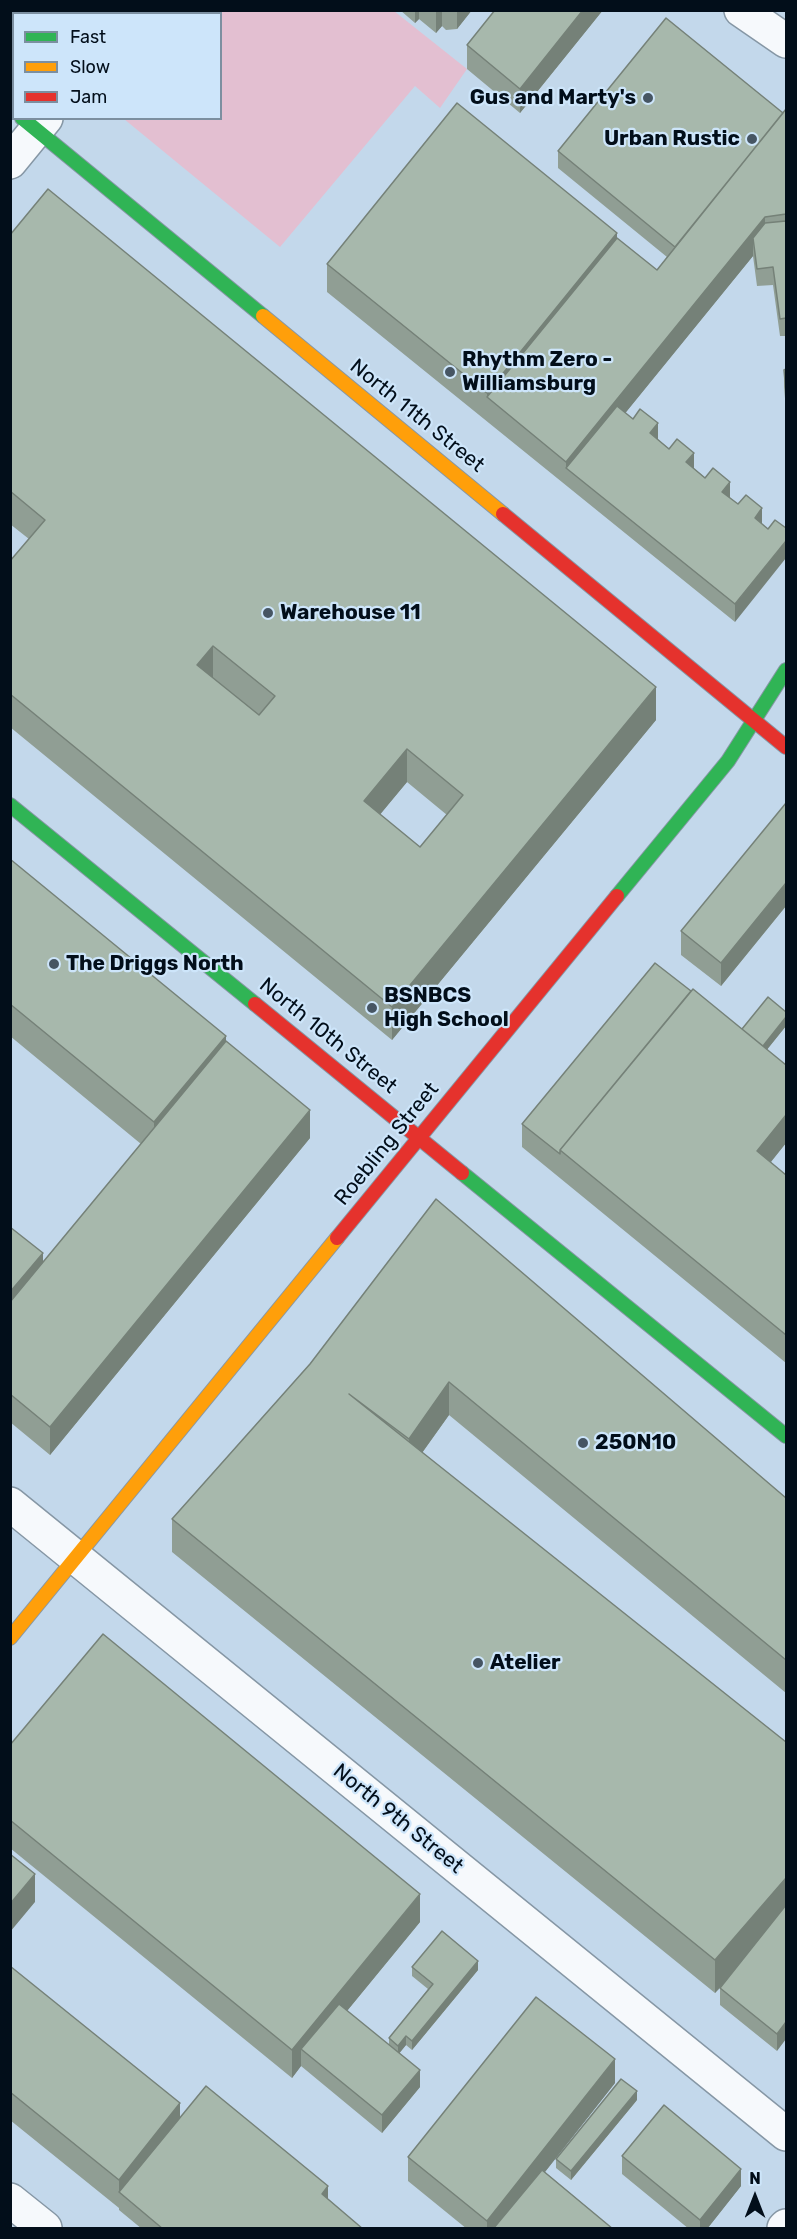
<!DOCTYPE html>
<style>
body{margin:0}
#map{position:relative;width:797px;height:2239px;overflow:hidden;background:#c3d8eb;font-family:Rubik,sans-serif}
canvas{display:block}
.frame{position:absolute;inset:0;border:12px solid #020e1a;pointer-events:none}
.legend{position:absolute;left:12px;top:12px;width:210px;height:108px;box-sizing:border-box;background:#cde5fa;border:2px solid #7c8fa0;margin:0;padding:8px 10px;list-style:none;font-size:18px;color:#020e1a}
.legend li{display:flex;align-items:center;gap:12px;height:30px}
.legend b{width:30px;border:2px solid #7c8fa0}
.north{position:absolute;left:725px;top:2167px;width:60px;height:60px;-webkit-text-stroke:4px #cde5fa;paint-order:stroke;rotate:0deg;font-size:16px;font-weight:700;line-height:24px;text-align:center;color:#020e1a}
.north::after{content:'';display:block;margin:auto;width:21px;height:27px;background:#020e1a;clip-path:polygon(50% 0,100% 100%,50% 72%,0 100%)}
</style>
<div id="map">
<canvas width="797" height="2239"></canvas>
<div class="frame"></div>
<ul class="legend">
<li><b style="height:8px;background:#30b455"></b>Fast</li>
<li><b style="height:8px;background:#ff9f0a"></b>Slow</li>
<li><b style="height:8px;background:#e5322d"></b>Jam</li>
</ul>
<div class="north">N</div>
</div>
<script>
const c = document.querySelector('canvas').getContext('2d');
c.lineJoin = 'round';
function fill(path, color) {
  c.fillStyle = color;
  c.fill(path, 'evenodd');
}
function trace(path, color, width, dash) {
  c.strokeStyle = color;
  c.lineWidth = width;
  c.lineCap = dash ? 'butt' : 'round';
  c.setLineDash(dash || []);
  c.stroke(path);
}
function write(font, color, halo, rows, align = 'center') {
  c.font = font + ' Rubik,sans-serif';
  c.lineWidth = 4.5;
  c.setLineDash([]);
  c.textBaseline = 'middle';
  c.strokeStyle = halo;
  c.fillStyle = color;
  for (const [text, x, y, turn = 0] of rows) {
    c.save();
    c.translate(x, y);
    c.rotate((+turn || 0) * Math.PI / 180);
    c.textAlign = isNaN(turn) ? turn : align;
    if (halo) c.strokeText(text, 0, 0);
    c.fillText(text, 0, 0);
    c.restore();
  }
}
const green = new Path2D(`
 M206,11H394L467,69L440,108L415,86L280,247L124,119L220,118V14L204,13Z`);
const street = new Path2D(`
 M741,10L786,41
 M132,14L135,10
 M10,162L46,118
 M10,1504L786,2134
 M10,2200L45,2228
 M784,2228L786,2226`);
const fast = new Path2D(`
 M22,118L263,316
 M10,805L255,1004
 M617,896L728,761L786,670
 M462,1173L786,1436`);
const slow = new Path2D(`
 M263,316L503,514
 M10,1638L337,1238`);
const jam = new Path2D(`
 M503,514L786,747
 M255,1004L462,1173
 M337,1238L617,896`);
const wall = new Path2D(`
 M10,10H52L50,14H14V33L10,31Z
 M400,10H472L457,29L446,30L442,26L436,33L419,19L415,23Z
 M603,10L520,113L467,69V45Z
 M786,109V336H780L773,285L757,286L753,256L625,413L738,504L735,622L327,292V264L617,238L657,270L667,257L558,168V151L783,113Z
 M10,235L656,720L392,1040L10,727V561L29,539L10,524ZM407,782L447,815L420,847L380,814Z
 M786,369V410L784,387V370Z
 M10,859L226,1041L310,1138L50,1455L10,1422V1227L43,1263L141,1144L10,1036Z
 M786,906L721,986L681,955V931Z
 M691,991L742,1029L786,1026L767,1049L786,1143L771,1162L786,1175V1363L522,1147V1124Z
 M436,1199L786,1498V1693L449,1415L422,1453L786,1742L777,2051L720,2005V1988L715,1993L172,1552V1519L310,1364Z
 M10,1745L420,1922L347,2011L389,2045V2038L428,1989L412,1976V1967L478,1970L412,2050L406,2045L399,2053L420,2087L382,2133L301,2066L292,2078L10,1848Z
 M10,1966L180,2118L328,2199L363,2229H142L119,2210V2207V2208L10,2120Z
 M615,2083L545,2172L613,2229H467L408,2181V2157Z
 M637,2100L571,2180L556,2168V2159Z
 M622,2156L741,2186L707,2229H689L622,2174Z`);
const shadedWall = new Path2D(`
 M29,10H52L50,14H27Z
 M415,10H419V19L415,23Z
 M436,10H442V26L436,33Z
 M457,10H472L457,29Z
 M583,10H603L520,113V89Z
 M765,217V241L753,238V256L575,475L566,468V486V462Z
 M617,233V261L487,397V393Z
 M658,423V440L650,433Z
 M694,453V471L686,462Z
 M730,482V499L722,492Z
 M762,508V526L755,518Z
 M786,541V558L735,622V604Z
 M213,646V678L197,665Z
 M656,687V720L392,1040V1007Z
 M407,749V782L364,834V801Z
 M786,883V906L721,986V963Z
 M786,1017V1026L758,1061V1052Z
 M226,1036V1069L154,1155V1122Z
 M310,1110V1138L50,1455V1427Z
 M786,1115V1143L757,1179V1151Z
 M43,1253V1285L10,1325V1292Z
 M449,1382V1415L409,1471V1439Z
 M35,1874V1902L10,1932V1904Z
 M786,1878V1911L715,1993V1960Z
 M420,1894V1922L310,2056L301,2049V2066L292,2078V2050Z
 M478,1961V1970L412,2050V2041Z
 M786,2022V2039L777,2051V2034Z
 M406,2036V2045L398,2055V2046Z
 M615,2059V2083L500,2229H487V2221Z
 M420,2070V2087L382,2133V2115Z
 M637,2091V2100L571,2180V2171Z
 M180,2103V2131L119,2192V2208V2180Z
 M741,2169V2186L707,2229H700V2220Z
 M328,2186V2204L322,2194Z`);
const building = new Path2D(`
 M20,10H29L27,14H24Z
 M495,10H583L520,89L467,45Z
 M666,18L783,113L675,247L558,151Z
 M457,103L617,233L487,393L327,264Z
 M786,109V214L765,217L566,462L487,397L617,238L657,270Z
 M48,189L656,687L392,1007L10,694V561L45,520L10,491V235ZM213,646L275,696L259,715L197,665ZM407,749L463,795L420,847L364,801Z
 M786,221V318L780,319L773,267L757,269L753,238L765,223Z
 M786,369V392L784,370Z
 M617,406L633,419L640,409L658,423L650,433L669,449L677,439L694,453L686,462L705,478L713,468L730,482L722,492L738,504L746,495L762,508L755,518L768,529L775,520L786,528V541L735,604L566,468Z
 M786,803V883L721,963L681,931Z
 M10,859L226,1036L154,1122L10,1004Z
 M655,963L691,991L560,1150V1154L522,1124Z
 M693,989L786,1065V1115L757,1151L786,1175V1335L560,1150Z
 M768,997L786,1012V1017L763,1046L742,1029Z
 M226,1041L310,1110L50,1427L10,1394V1302Z
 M436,1199L786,1498V1660L449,1382L409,1439L349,1394L786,1742V1878L715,1960L172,1519L310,1364Z
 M10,1227L43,1253L10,1292Z
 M103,1634L420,1894L292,2050L10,1820V1745Z
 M10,1854L35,1874L10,1904Z
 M786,1905V2022L777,2034L720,1988Z
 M442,1931L478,1961L412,2041L406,2036L398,2046L389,2038L433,1984L412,1967Z
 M10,1966L180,2103L119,2180L10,2092Z
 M536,1997L615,2059L487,2221L408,2157Z
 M339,2004L420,2070L382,2115L301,2049Z
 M621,2079L637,2091L571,2171L556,2159Z
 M206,2086L328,2186L322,2194L363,2229H163L119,2192Z
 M664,2105L741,2169L700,2220L622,2156Z
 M542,2170L613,2229H493Z`);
const markers = [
 [648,98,6,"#465563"],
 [752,139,6,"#465563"],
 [450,372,6,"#465563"],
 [268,613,6,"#465563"],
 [54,964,6,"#465563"],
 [372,1008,6,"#465563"],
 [583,1443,6,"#465563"],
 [478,1663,6,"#465563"]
];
const poiNames = [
 ["Gus and Marty's",636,98,"right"],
 ["Urban Rustic",740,139,"right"],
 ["Rhythm Zero -",462,360],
 ["Williamsburg",462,384],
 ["Warehouse 11",280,613],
 ["The Driggs North",66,964],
 ["BSNBCS",384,996],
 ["High School",384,1020],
 ["250N10",595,1443],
 ["Atelier",490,1663]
];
const streetNames = [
 ["North 11th Street",417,416,39],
 ["North 10th Street",328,1036,39],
 ["Roebling Street",387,1144,-51],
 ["North 9th Street",398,1819,39]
];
fill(green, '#e3bfd1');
trace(street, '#8697a5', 36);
trace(fast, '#8697a5', 16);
trace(slow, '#8697a5', 16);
trace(jam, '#8697a5', 16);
trace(street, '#f6f9fc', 33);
trace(fast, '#30b455', 14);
trace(slow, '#ff9f0a', 14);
trace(jam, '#e5322d', 14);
fill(wall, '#909e94');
fill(shadedWall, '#758178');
fill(building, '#a7b8ac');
trace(building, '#758178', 1.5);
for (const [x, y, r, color] of markers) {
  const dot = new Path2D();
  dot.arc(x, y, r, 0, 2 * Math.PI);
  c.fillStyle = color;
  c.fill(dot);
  trace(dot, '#cde5fa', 2);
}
write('bold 21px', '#020e1a', '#cde5fa', poiNames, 'left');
write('21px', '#020e1a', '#cde5fa', streetNames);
</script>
